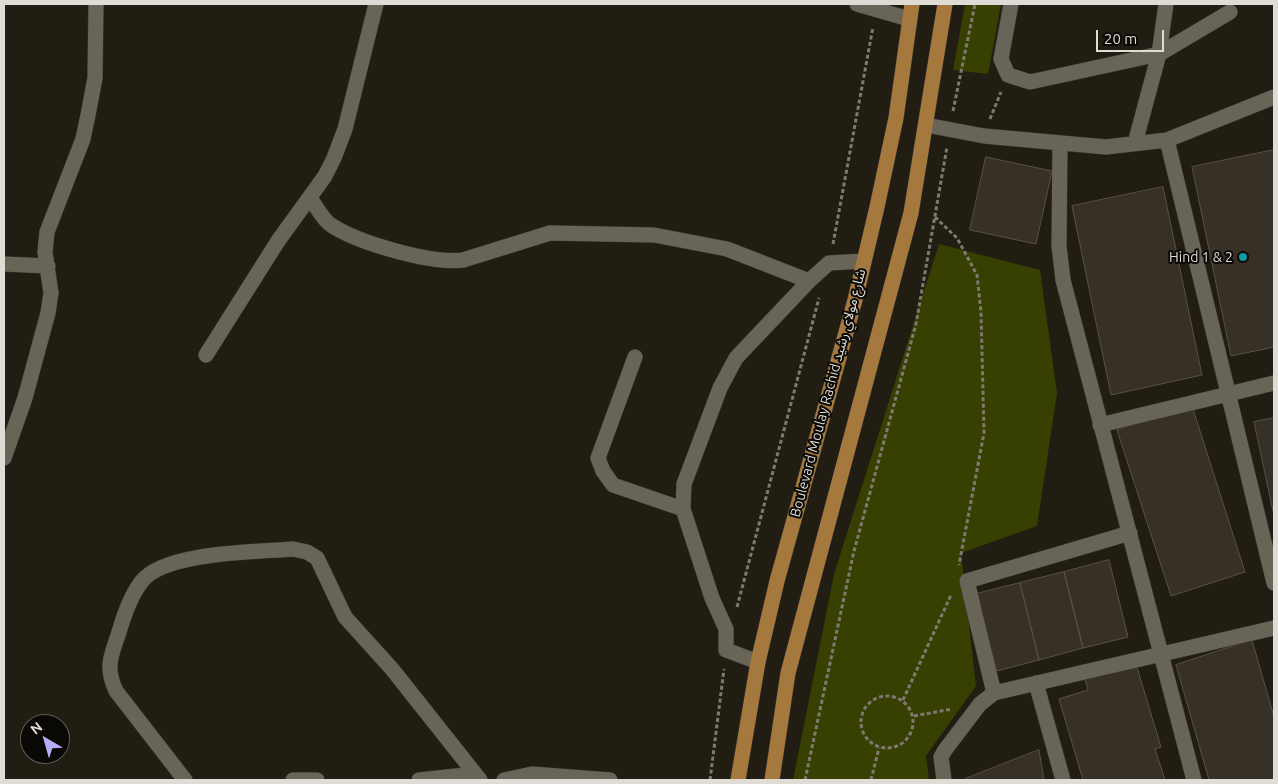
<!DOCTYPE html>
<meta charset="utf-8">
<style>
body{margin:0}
#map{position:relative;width:1278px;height:784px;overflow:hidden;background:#211d13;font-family:Ubuntu,sans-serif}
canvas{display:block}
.frame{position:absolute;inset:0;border:5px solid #dedcd5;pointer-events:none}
.north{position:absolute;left:20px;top:714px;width:50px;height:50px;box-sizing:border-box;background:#090804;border:1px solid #5e5d58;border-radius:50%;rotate:322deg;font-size:14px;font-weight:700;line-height:20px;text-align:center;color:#dedcd5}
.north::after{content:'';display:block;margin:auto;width:18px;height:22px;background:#b3adf9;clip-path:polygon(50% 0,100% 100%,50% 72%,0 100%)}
.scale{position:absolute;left:1096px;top:30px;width:68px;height:22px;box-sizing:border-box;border:2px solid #dedcd5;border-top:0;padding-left:6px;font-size:15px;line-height:18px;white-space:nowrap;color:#dedcd5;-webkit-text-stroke:4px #090804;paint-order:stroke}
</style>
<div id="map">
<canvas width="1278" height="784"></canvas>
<div class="frame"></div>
<div class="north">N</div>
<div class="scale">20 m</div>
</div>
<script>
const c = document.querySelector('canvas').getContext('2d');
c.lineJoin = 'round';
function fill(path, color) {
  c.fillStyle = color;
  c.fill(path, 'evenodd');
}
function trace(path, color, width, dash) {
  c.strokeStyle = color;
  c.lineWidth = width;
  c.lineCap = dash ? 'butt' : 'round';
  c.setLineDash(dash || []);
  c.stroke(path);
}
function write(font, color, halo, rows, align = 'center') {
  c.font = font + ' Ubuntu,"Noto Sans Arabic",sans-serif';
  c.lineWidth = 4;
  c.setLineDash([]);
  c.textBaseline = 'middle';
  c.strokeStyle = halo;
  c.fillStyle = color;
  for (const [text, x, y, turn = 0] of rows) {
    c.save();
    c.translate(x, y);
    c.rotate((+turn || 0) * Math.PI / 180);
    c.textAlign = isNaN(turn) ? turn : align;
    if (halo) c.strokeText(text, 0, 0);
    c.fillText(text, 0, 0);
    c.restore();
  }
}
const green = new Path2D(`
 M965,4H1001L988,74L953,70Z
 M939,244L1040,270L1057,393L1037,526L961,553L976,686L926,756L929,780H793L834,574Z`);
const building = new Path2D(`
 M1274,150V347L1231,356L1192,167Z
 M986,157L1052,171L1036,244L970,230Z
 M1163,187L1202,375L1111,395L1072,206Z
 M1192,406L1245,572L1171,596L1117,430Z
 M1274,418V516L1254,422Z
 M1109,560L1128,637L1083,648L1064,572Z
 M1064,572L1083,648L1039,660L1020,583Z
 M1020,583L1039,660L997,671L976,594Z
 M1252,640L1274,717V780H1209L1176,665Z
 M1136,664L1161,747L1155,749L1165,780H1083L1059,699L1088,690L1085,679Z
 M1039,750L1044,780H966L965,779Z`);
const path = new Path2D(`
 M953,111L975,4
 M990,119L1001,92
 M935,217L957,238L977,275L981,312L984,433L959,565
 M833,244L873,27
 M737,607L819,298
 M861 722a26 26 0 1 1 52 0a26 26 0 1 1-52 0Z
 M903,700L951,595
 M914,716L952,709
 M710,780L724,669
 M805,780L854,551L916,324L947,147
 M871,780L879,748`);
const street = new Path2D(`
 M857,4L909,19
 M1011,4L1001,59L1008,75L1030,82L1159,54L1230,12
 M926,125L984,136L1106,147L1167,140L1274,97
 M1167,140L1274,583
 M1060,143L1059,246L1063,280L1194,780
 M1135,143L1159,54L1166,4
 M310,198C316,206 323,220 331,225C358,243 431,264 463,260L550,233L654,235L727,249L809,281
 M4,264L48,266
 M206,355L278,241L325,176L334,158L345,129L376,4
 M635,357L598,458L603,471L613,485L683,509
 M1100,425L1274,383
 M4,458L25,398L48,313L51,293L45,252L47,232L83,139L89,110L95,78L96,4
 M758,662L726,650V629L712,598L683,509L684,484L720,388L736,358L809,281L829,263L863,261
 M1036,683L1063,780
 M994,693L967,581L1130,533
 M185,780L116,691C104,665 112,655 120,629C125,612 131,595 142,581C165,552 256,552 293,549L307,552L317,558L345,617L392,669L480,780
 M293,780H317
 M419,780L475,774
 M504,780L532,774L610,780
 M944,780L941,757L945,750L980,704L994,693L1274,628`);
const primary = new Path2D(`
 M738,780L758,662L777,581L855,300L877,207L896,118L912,4
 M772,780L788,673L911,213L945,4`);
const markers = [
 [1243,257,5,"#0f9aa8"]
];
const poiNames = [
 ["Hind 1 & 2",1233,257]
];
const streetNames = [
 ["Boulevard Moulay Rachid شارع مولاي رشيد",828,393,-75]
];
fill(green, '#374001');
fill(building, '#373027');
trace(building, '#585147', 1);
trace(street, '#393630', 16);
trace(primary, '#393630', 16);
trace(path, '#7d7a72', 3, [4, 2.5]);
trace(street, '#686458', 15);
trace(primary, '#a5783d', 15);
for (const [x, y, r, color] of markers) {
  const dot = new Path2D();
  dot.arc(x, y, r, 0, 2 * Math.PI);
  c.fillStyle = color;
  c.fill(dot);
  trace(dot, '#090804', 2);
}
write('14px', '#dedcd5', '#090804', poiNames, 'right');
write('14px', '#dedcd5', '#090804', streetNames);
</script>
